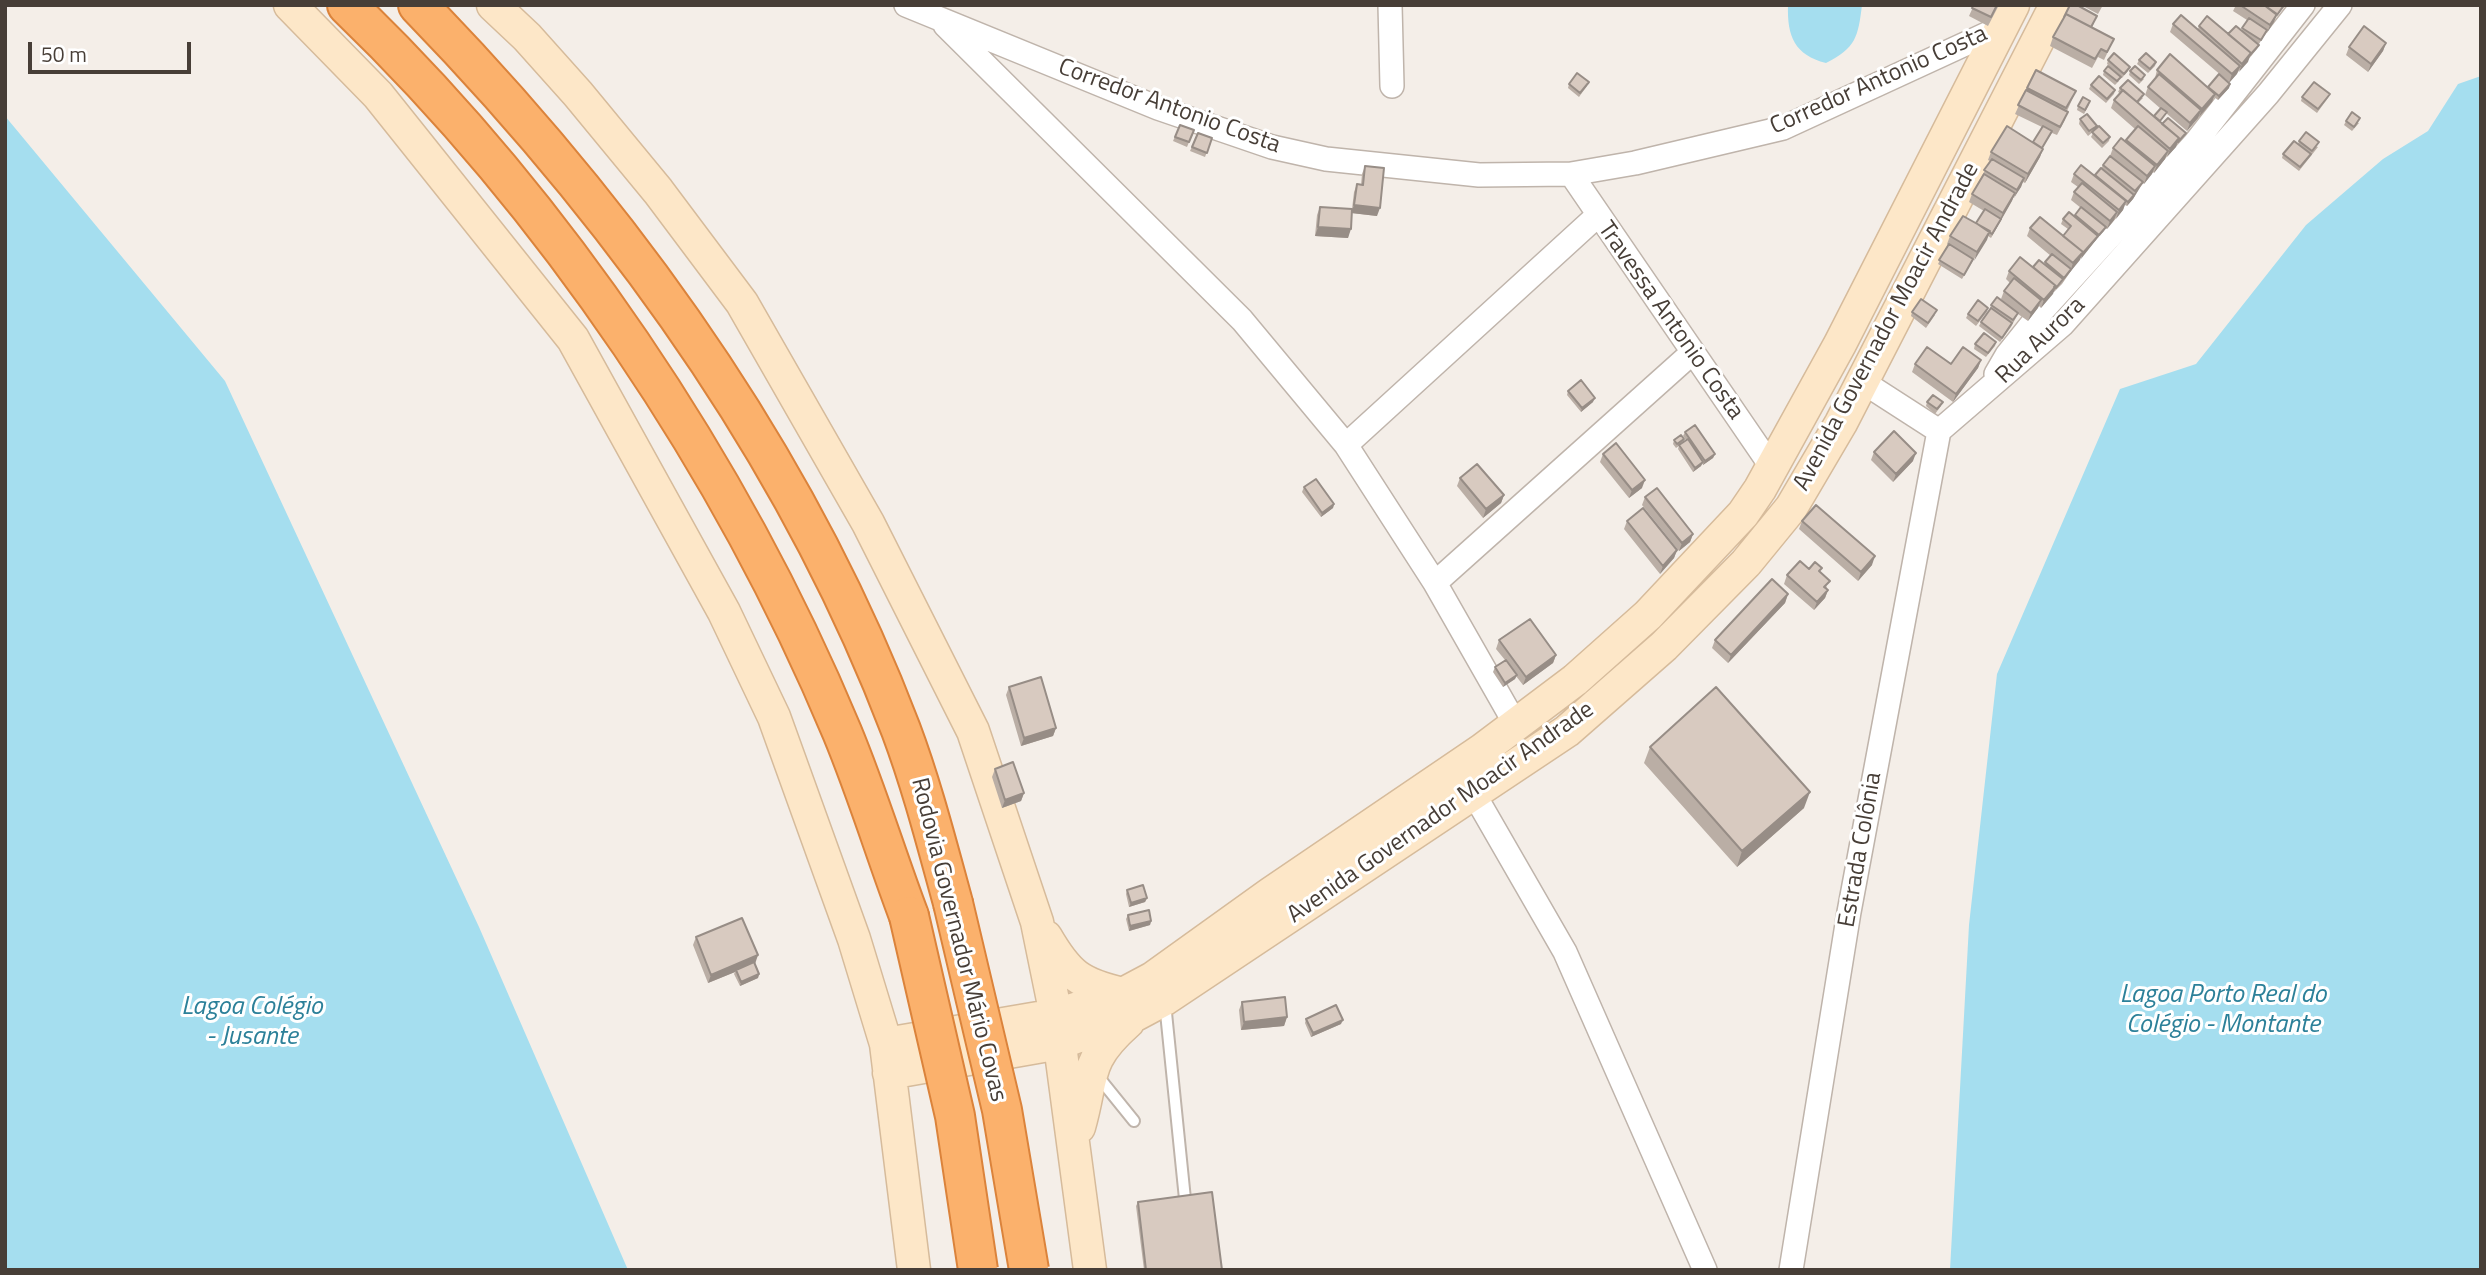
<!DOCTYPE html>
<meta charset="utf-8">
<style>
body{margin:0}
#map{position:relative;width:2486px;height:1275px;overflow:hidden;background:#f4eee8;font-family:"Titillium Web",sans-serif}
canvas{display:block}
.frame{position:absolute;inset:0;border:7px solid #473e37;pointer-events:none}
.scale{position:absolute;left:28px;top:42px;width:163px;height:32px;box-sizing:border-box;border:4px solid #473e37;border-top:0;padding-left:9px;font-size:21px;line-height:24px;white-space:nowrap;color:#473e37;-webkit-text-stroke:5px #fff;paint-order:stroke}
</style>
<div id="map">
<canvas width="2486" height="1275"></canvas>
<div class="frame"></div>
<div class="scale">50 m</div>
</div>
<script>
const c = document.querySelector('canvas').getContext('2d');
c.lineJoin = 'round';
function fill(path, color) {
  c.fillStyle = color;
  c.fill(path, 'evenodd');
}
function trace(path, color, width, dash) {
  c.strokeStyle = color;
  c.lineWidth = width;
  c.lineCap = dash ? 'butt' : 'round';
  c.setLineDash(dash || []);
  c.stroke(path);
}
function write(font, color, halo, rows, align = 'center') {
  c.font = font + ' "Titillium Web",sans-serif';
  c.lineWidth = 6;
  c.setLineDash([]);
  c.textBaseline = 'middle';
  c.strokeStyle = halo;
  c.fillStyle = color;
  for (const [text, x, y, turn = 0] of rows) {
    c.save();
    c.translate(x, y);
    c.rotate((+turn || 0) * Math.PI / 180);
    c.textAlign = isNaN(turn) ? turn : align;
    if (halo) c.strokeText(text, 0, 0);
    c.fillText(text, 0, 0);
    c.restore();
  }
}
const water = new Path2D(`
 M1788,5H1862C1858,37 1856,48 1826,63C1795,55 1787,37 1788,5Z
 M2481,76V1270H1950L1969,925L1997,674L2120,389L2196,364L2306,225L2383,159L2428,131L2458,84Z
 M5,116L225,381L479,927L628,1270H5Z`);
const lane = new Path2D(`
 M1165,1003L1185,1199
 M1096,1074L1134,1121`);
const street = new Path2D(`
 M906,5L1158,108L1272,147L1326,159L1479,175L1571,174L1635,163L1783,128L2002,27
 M1390,5L1392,86
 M945,25L1242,320L1346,445L1435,583L1516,725
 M1571,174L1771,466
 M1996,374L2007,355L2043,310L2195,143L2303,5
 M1863,382L1939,431
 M1939,431L2062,325L2268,94L2340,5
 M1346,445L1597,216
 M1435,583L1693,352
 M1474,794L1565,952L1705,1270
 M1791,1270L1849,912L1939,431`);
const secondary = new Path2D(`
 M290,5L378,95L573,339L724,612L774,717L854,939L886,1044L914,1270
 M493,5L527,37L578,94L658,191L742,303L868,523L973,731L1037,922L1056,1015L1090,1270
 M1046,937C1068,975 1080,984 1123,994
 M886,1044L1056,1015L1123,994L1153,978L1270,894L1482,750L1575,680L1648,615L1743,514L1760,489L1840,344L2013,5
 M889,1073L1060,1043L1137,1014L1165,999L1567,731L1664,646L1746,563L1791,508L1841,423L2056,5
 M1079,1127C1094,1075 1083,1062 1128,1022`);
const highway = new Path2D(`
 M347,5C555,205 731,466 842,732C867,792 886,855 909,916
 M418,5C621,214 797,456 901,730C922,786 937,845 953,903`);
const highwayBridge = new Path2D(`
 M953,903L1002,1110L1029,1270
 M909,916L955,1116L978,1270`);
const wall = new Path2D(`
 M1974,5H1999L1988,26L1969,16Z
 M2081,5H2103L2098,14Z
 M2236,5H2286L2275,18L2259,44L2254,41L2259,45L2257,49L2229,83L2230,84L2229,88L2218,100L2214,97L2212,102L2187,131L2166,113L2160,122L2186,133L2184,137L2166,156L2165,159L2154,173L2153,172L2144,184L2143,183L2133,199L2127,206L2125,205L2123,210L2107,229L2105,228L2104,231L2080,258L2062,284L2054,292H2053L2041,308L2039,306L2028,321L2018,314L2011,327L2000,342L1979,326L1981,322L1990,309L1991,305L2011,308L2001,299L2004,291L2010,283L2006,279L2009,271L2045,264L2051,256L2027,236L2030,228L2063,236L2068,229L2061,224L2063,219L2074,217L2081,208L2071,200L2074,192L2078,187L2071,182L2074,174L2095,176L2110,156L2113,148L2125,142L2135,129L2111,108L2114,100L2120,93L2118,92L2120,88L2143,98L2138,103L2154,117L2161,109L2145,95L2148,87L2155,78L2157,70L2208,87L2229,82L2170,32L2173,24L2198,29L2199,26L2228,34L2242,30L2247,20L2233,11Z
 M2095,20L2092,28L2114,39L2104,60L2098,57L2092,68L2050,46L2053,37Z
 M2386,43L2383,51L2368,72L2346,55L2349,47Z
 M2108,60L2128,71L2122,78L2107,64Z
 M2139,60L2156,62L2155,66L2148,73L2137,64Z
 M2104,71L2119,81L2115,85L2103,75Z
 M2130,71L2144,79L2139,84L2129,75Z
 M1569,84L1587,86L1579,97L1568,88Z
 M2091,85L2115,90L2114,94L2106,103L2089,89Z
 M2027,88L2076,91L2067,111L2065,120L2057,135L2052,133L2042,148L2040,157L2025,183L2023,182L2021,187L2013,198L1991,238L1988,236L1962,279L1938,264L1948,245L1947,244L1950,236L1976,223L1984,211L1969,202L1972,194L1990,161L1988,160L1991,152L2033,142L2042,127L2015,114Z
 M2330,94L2328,98L2317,113L2301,101L2302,97Z
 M2089,105L2084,114L2077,110L2078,106Z
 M2080,119L2097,126L2096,129L2110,137L2109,141L2102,148L2091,137L2094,131L2088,136L2079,124Z
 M2346,121L2359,123L2352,131L2344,125Z
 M1180,125L1194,130L1187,147L1173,141Z
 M1198,133L1212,138L1205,157L1190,151Z
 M2299,141L2318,147L2299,171L2282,158L2283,154L2298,144Z
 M1365,166L1377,216L1352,213L1348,238L1315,236L1317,215L1320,207L1352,209L1354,192L1357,184L1361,185L1362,174Z
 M1988,308L1987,312L1976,326L1966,318L1968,314Z
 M1912,312L1935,315L1926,328L1911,316Z
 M1996,342L1995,346L1986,357L1974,349L1975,344Z
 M1981,360L1978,368L1953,402L1912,372L1915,364H1951Z
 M1568,391L1593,402L1581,412L1567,395Z
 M1927,402L1941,406L1935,414L1926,406Z
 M1685,432L1715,454L1713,458L1703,465L1702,463L1701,466L1693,472L1678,449L1679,446L1676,448L1673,444L1674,440L1684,439V442L1686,440L1683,436Z
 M1874,452L1913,461L1893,482L1871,460Z
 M1603,454L1642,488L1629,498L1600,462Z
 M1460,478L1504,495L1501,503L1483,518L1457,486Z
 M1304,487L1334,504L1333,508L1321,517L1302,492Z
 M1645,497L1693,534L1690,542L1679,551L1642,505Z
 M1627,521L1677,550L1674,558L1660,574L1624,529Z
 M1802,521L1872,565L1858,581L1799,529Z
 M1809,569L1820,572L1828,590L1825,598L1814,610L1784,584L1787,575Z
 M1788,594L1785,603L1728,663L1712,648L1715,640Z
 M1499,640L1556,655L1553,663L1523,685L1516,676L1515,679L1503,687L1493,672L1495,667L1505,660L1496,649Z
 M1009,687L1056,728L1053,736L1021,746L1006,695Z
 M1650,747L1804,808L1737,867L1644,763Z
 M995,769L1024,793L1021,801L1002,808L992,777Z
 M1127,890L1147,898L1145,902L1129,907L1126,894Z
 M1128,915L1151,921L1150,925L1129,931L1126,919Z
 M696,937L755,964L759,974L758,978L740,986L734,974L735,972L708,983L693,945Z
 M1242,1002L1287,1017L1284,1026L1241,1030L1239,1010Z
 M1306,1019L1341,1024L1311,1037L1305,1023Z
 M1138,1202L1222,1270H1144L1136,1206Z`);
const shadedWall = new Path2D(`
 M2277,14L2274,22L2267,33L2270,25Z
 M2386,43L2383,51L2368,72L2371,64Z
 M2251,53L2248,62L2239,72L2242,64Z
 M2240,66L2237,74L2229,83L2232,74Z
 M2230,84L2229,88L2218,100L2219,96Z
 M2215,94L2212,102L2199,117L2202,109Z
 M2201,110L2198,118L2187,131L2190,123Z
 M2179,138L2176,147L2167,157L2170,149Z
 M2043,149L2040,157L2025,183L2028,174Z
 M2168,151L2165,159L2154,173L2157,165Z
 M2155,166L2152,174L2144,184L2147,176Z
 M2024,178L2021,187L2014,198L2017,190Z
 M2143,182L2133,199L2127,206L2128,202Z
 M2015,193L2012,201L1991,238L2003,213Z
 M2126,201L2123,210L2116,219L2119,210Z
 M1354,205L1380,208L1377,216L1351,213Z
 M2117,212L2114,220L2107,229L2110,221Z
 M1318,227L1351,229L1348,238L1315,236Z
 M1990,231L1987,240L1974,261L1977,252Z
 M2098,236L2096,240L2081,259L2082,254Z
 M2083,252L2080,260L2062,282L2064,278L2071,269L2073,263Z
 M2056,286L2053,294L2041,308L2044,300Z
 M2041,300L2038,308L2028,321L2031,313Z
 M1981,360L1978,368L1953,402L1956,394Z
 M1595,398L1593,402L1581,412L1582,408Z
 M1916,453L1913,461L1893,482L1896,474Z
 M1715,454L1713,458L1703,465L1705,461Z
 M1703,462L1701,466L1693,472L1695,468Z
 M1645,480L1642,488L1629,498L1632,490Z
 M1504,495L1501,503L1483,518L1486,509Z
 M1334,504L1333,508L1321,517L1322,513Z
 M1693,534L1690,542L1679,551L1682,543Z
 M1677,550L1674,558L1660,574L1663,566Z
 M1875,556L1872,565L1858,581L1861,572Z
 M1828,590L1825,598L1814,610L1817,602Z
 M1788,594L1785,603L1728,663L1731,655Z
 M1556,655L1553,663L1523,685L1526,677Z
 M1517,675L1515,679L1503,687L1505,683Z
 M1056,728L1053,736L1021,746L1024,738Z
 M1810,792L1804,808L1737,867L1742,851Z
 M1024,793L1021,801L1002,808L1005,800Z
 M1147,898L1145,902L1129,907L1131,903Z
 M1151,921L1150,925L1129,931L1130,926Z
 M758,955L755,964L736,970L735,972L708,983L711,975Z
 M759,974L758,978L740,986L741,982Z
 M1287,1017L1284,1026L1241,1030L1244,1022Z
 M1343,1020L1341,1024L1311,1037L1313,1033Z`);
const building = new Path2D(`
 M1974,5H1997L1991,17L1972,8Z
 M2070,5H2077L2097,16L2091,27L2066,14L2064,17Z
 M2240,5H2264L2277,14L2270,25Z
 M2264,5H2284L2277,15Z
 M2066,14L2114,39L2107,52L2101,49L2095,59L2053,37Z
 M2181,15L2240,66L2232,74L2173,24Z
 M2207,16L2251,53L2242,64L2199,26Z
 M2249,18L2267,30L2261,40L2242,28Z
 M2236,26L2259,45L2250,55V54L2251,53L2228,34Z
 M2364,26L2386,43L2371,64L2349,47Z
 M2114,53L2130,67L2124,74L2108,60Z
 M2146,53L2156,62L2150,69L2139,60Z
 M2170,54L2215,94L2202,109L2157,70Z
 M2108,66L2121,77L2117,81L2104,71Z
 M2135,66L2145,75L2141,80L2130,71Z
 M2036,70L2076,91L2066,108L2027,88Z
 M1577,73L1589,82L1580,93L1569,84Z
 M2159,74L2201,110L2190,123L2148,87Z
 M2219,74L2230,84L2219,96L2208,87Z
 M2099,76L2115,90L2107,99L2091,85Z
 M2128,80L2144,94L2137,102L2120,88Z
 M2314,82L2330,94L2318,109L2302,97Z
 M2026,90L2068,112L2060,127L2018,105Z
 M2123,90L2179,138L2170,149L2114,100Z
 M2083,97L2090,101L2085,110L2078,106Z
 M2161,108L2167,112L2160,121L2154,116Z
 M2352,112L2360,118L2354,127L2346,121Z
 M2087,114L2097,126L2089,131L2080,119Z
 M2168,118L2186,133L2178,142L2179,138L2162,124Z
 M1180,125L1194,130L1189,142L1175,137Z
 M2007,126L2043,149L2028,174L1991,152Z
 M2043,126L2052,131L2042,148L2033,142Z
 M2099,126L2110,137L2103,143L2092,132Z
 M2138,126L2168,151L2157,165L2126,140Z
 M2306,132L2319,142L2312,151L2299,141Z
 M1198,133L1212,138L1207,153L1192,147Z
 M2121,138L2155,166L2147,176L2113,148Z
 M2294,141L2311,154L2300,167L2283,154Z
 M2110,156L2143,182L2135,191L2103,165Z
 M1992,159L2024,178L2017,190L1984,170Z
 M2081,165L2126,201L2119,210L2074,174Z
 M1365,166L1384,168L1380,208L1354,205L1357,184L1363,185Z
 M2101,168L2134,195L2128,202L2095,175Z
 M1984,174L2015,193L2003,213L1972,194Z
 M2082,183L2117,212L2110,221L2074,192Z
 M1320,207L1352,209L1351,229L1318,227Z
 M2081,207L2106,227L2099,235L2075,215Z
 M1985,209L2001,219L1992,234L1976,223Z
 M2069,212L2098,236L2082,254L2083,252L2063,236L2071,226L2063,219Z
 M1963,216L1990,231L1977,252L1950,236Z
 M2040,217L2083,252L2073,263L2030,228Z
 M1949,244L1973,259L1964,275L1939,260Z
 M2052,254L2071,269L2064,278L2045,262Z
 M2020,257L2056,286L2044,300L2009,271Z
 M2039,260L2063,279L2056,288L2054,287L2056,286L2033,267Z
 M2014,278L2041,300L2031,313L2004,291Z
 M1997,297L2018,313L2013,320L1991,305Z
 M1921,299L1937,310L1928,323L1912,312Z
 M1978,300L1988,308L1978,321L1968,314Z
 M1991,308L2012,323L2002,338L1981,322Z
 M1984,333L1996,342L1988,353L1975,344Z
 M1927,347L1951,364L1963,347L1981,360L1956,394L1915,364Z
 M1581,380L1595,398L1582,408L1568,391Z
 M1933,395L1943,402L1937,409L1927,402Z
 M1695,425L1715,454L1705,461L1685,432Z
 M1894,431L1916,453L1896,474L1874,452Z
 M1681,435L1684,439L1677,444L1674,440Z
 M1688,439L1703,462L1695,468L1679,445Z
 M1616,443L1645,480L1632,490L1603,454Z
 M1477,464L1504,495L1486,509L1460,478Z
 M1316,479L1334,504L1322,513L1304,487Z
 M1657,488L1693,534L1682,543L1645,497Z
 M1816,505L1875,556L1861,572L1802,521Z
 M1643,508L1677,550L1663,566L1627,521Z
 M1800,561L1809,569L1815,562L1822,568L1819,571L1830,581L1824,587L1828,590L1817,602L1787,575Z
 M1772,579L1788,594L1731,655L1715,640Z
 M1530,619L1556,655L1526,677L1499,640Z
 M1506,660L1517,675L1505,683L1495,667Z
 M1041,677L1056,728L1024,738L1009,687Z
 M1716,687L1810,792L1742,851L1650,747Z
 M1013,762L1024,793L1005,800L995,769Z
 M1143,885L1147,898L1131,903L1127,890Z
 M1149,910L1151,921L1130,926L1128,915Z
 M742,918L758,955L711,975L696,937Z
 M754,962L759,974L741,982L736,970Z
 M1285,997L1287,1017L1244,1022L1242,1002Z
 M1336,1005L1343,1020L1313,1033L1306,1019Z
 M1212,1192L1222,1270H1146L1138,1202Z`);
const streetNames = [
 ["Corredor Antonio Costa",1879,81,-24],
 ["Corredor Antonio Costa",1169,107,20],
 ["Travessa Antonio Costa",1670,321,55],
 ["Avenida Governador Moacir Andrade",1887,327,-62],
 ["Rua Aurora",2041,341,-44],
 ["Avenida Governador Moacir Andrade",1441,813,-35],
 ["Estrada Colônia",1861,850,-80],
 ["Rodovia Governador Mário Covas",958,940,76]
];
const waterNames = [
 ["Lagoa Porto Real do",2223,996],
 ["Colégio - Montante",2223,1026],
 ["Lagoa Colégio",252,1008],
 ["- Jusante",252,1038]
];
fill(water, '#a5deef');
trace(lane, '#bfb4ab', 14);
trace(street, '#bfb4ab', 26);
trace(secondary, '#d6bb9b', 35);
trace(highway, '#db833b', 42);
trace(lane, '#fff', 10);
trace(street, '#fff', 23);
trace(secondary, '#fde7c8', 32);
trace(highway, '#fbb16c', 38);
trace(highwayBridge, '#db833b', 42, []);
trace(highwayBridge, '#fbb16c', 38);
fill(wall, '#baaea5');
fill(shadedWall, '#978d86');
fill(building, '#d8cac0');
trace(building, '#978d86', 2);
write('24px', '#473e37', '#fff', streetNames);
write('italic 26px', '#2c8099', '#fff', waterNames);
</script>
